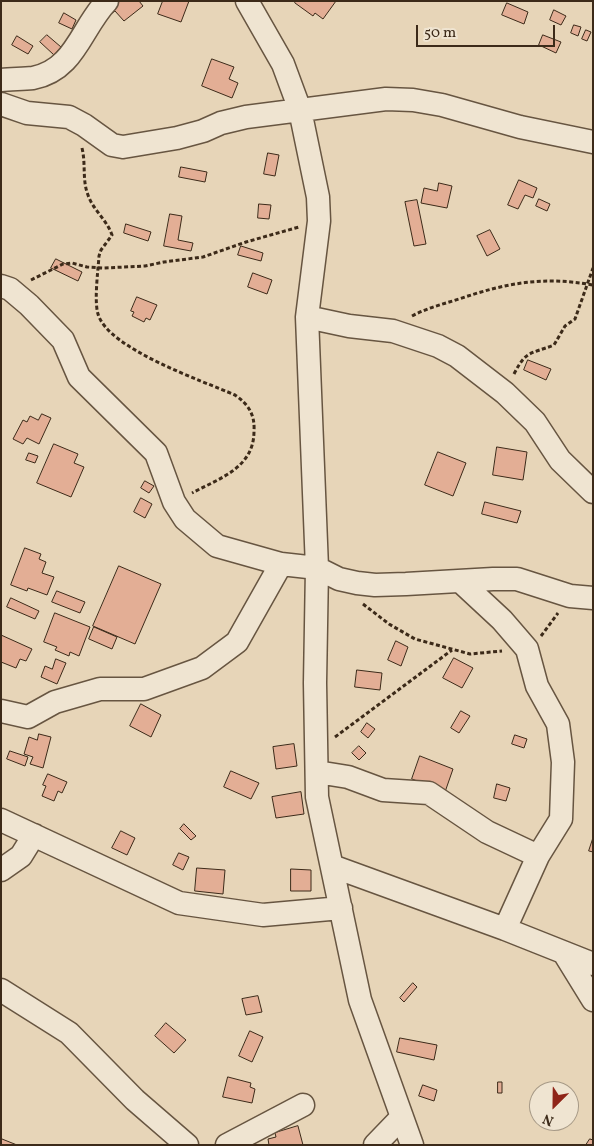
<!DOCTYPE html>
<style>
body{margin:0}
#map{position:relative;width:594px;height:1146px;overflow:hidden;background:#e7d5b8;font-family:Vollkorn,serif}
canvas{display:block}
.frame{position:absolute;inset:0;border:2px solid #3c2a19;pointer-events:none}
.north{position:absolute;left:529px;top:1081px;width:50px;height:50px;box-sizing:border-box;background:#efe4d1;border:1px solid #a79a87;border-radius:50%;rotate:203deg;font-size:14px;font-weight:700;line-height:20px;text-align:center;color:#3c2a19}
.north::after{content:'';display:block;margin:auto;width:18px;height:22px;background:#8f2418;clip-path:polygon(50% 0,100% 100%,50% 72%,0 100%)}
.scale{position:absolute;left:416px;top:25px;width:139px;height:22px;box-sizing:border-box;border:2px solid #3c2a19;border-top:0;padding-left:6px;font-size:15px;line-height:18px;white-space:nowrap;color:#3c2a19;-webkit-text-stroke:4px #efe4d1;paint-order:stroke}
</style>
<div id="map">
<canvas width="594" height="1146"></canvas>
<div class="frame"></div>
<div class="north">N</div>
<div class="scale">50 m</div>
</div>
<script>
const c = document.querySelector('canvas').getContext('2d');
c.lineJoin = 'round';
function fill(path, color) {
  c.fillStyle = color;
  c.fill(path, 'evenodd');
}
function trace(path, color, width, dash) {
  c.strokeStyle = color;
  c.lineWidth = width;
  c.lineCap = dash ? 'butt' : 'round';
  c.setLineDash(dash || []);
  c.stroke(path);
}
const building = new Path2D(`
 M107,1H139L143,6L124,21L115,11L108,16Z
 M163,1H189L181,22L158,14Z
 M296,1H336L323,19L315,13L313,16L295,3Z
 M507,3L528,12L524,24L502,15Z
 M554,10L566,16L561,25L550,20Z
 M64,13L76,20L72,29L59,23Z
 M574,25L581,27L578,36L571,33Z
 M586,30L591,32L587,41L582,39Z
 M47,35L61,47L54,55L40,42Z
 M543,35L561,42L556,53L539,45Z
 M17,36L33,46L28,54L12,45Z
 M212,59L234,67L229,79L238,83L232,98L202,86Z
 M268,153L279,155L275,176L264,174Z
 M181,167L207,172L205,182L179,177Z
 M519,180L537,188L533,198L525,195L518,209L508,205Z
 M439,183L452,186L447,208L421,203L424,188L437,191Z
 M539,199L550,204L547,211L536,206Z
 M417,200L426,244L414,246L405,202Z
 M259,204L271,205L269,219L258,218Z
 M170,214L182,216L178,240L193,243L191,251L164,246Z
 M126,224L151,232L148,241L124,233Z
 M490,230L500,249L487,256L477,236Z
 M241,246L263,253L261,261L238,255Z
 M56,259L82,272L78,281L51,268Z
 M253,273L272,280L267,294L248,287Z
 M137,297L157,305L150,320L146,318L144,322L132,316L134,312L131,311Z
 M528,360L551,369L546,380L524,370Z
 M42,414L51,418L39,444L27,438L23,444L13,439L23,420L27,422L30,416L38,420Z
 M54,444L78,454L74,463L84,467L71,497L37,483Z
 M497,447L527,452L523,480L493,475Z
 M438,452L466,463L453,496L425,485Z
 M29,453L38,456L35,463L26,460Z
 M145,481L154,486L149,493L141,488Z
 M141,498L152,504L145,518L134,512Z
 M485,502L521,511L517,523L482,514Z
 M25,548L41,554L39,559L46,562L42,573L54,577L47,595L28,588L27,591L11,585Z
 M119,566L161,584L135,644L93,626Z
 M57,591L85,602L80,613L52,602Z
 M11,598L39,611L35,619L7,607Z
 M55,613L90,627L79,656L70,652L69,656L55,650L57,647L44,642Z
 M94,627L117,637L112,649L89,639Z
 M1,635L32,649L26,661L20,659L16,668L1,662Z
 M396,641L408,647L401,666L388,660Z
 M454,658L473,668L462,688L443,678Z
 M56,659L66,663L57,684L41,677L45,666L52,669Z
 M357,670L382,673L380,690L355,687Z
 M141,704L161,715L151,737L130,726Z
 M461,711L470,716L459,733L451,728Z
 M367,723L375,729L368,738L361,732Z
 M39,734L51,737L43,768L30,764L33,757L24,754L29,737L37,740Z
 M515,735L527,739L524,748L512,744Z
 M294,744L297,766L276,769L273,747Z
 M359,746L366,753L359,760L352,753Z
 M10,751L28,757L25,766L7,759Z
 M420,756L453,769L445,792L412,779Z
 M231,771L259,783L251,799L224,787Z
 M48,774L67,782L62,793L58,791L54,801L42,796L46,786L43,785Z
 M497,784L510,788L506,801L494,798Z
 M301,792L304,814L276,818L272,797Z
 M184,824L196,836L191,840L180,829Z
 M121,831L135,838L127,855L112,848Z
 M593,838V852L589,851Z
 M179,853L189,857L183,870L173,865Z
 M197,868L225,870L223,894L195,891Z
 M291,869L311,870V891H291Z
 M413,983L417,987L404,1002L400,998Z
 M258,996L262,1012L246,1015L242,999Z
 M166,1023L186,1040L174,1053L155,1036Z
 M250,1031L263,1037L252,1062L239,1056Z
 M400,1038L437,1045L434,1060L397,1052Z
 M228,1077L251,1083L250,1087L255,1089L252,1103L223,1097Z
 M498,1082H502V1093H498Z
 M423,1085L437,1090L434,1101L419,1096Z
 M298,1126L303,1145H269L268,1139L276,1137L275,1133Z
 M2,1139L17,1145H1Z
 M590,1139L593,1140V1145H586Z`);
const path = new Path2D(`
 M82,148C86,164 82,180 88,195C93,210 107,220 112,235L101,250L99,256C98,271 94,301 98,314C108,349 203,381 235,395C248,404 255,414 254,431C254,468 220,478 192,493
 M31,280L63,264L72,263L87,267L104,268L145,266L164,262L203,257L246,242L299,227
 M412,316C427,308 443,304 459,299C506,283 543,276 593,285
 M514,374C526,350 531,354 554,345L565,326L575,319L593,268
 M363,604L389,624L415,639L470,654L502,651
 M541,636L558,613
 M335,737L452,650`);
const minor = new Path2D(`
 M247,1L283,64L300,110L318,197L319,221L307,317L317,568L315,683L317,797L360,1000L412,1145
 M1,80C12,79 22,79 33,78C75,70 81,28 107,1
 M1,104L27,113L69,117L84,125L112,145L123,147L177,138L203,131L221,123L246,117L386,99L413,100L442,105L520,127L593,142
 M1,286L10,289L29,305L63,340L79,377L156,453L174,502L185,519L217,546L281,564L317,568L339,579L357,583L375,585L406,584L493,579H517L570,596L593,598
 M307,317L349,326L393,331L438,346L457,356L505,393L535,422L560,460L593,492
 M460,581L502,620L527,649L537,686L558,724L563,762L561,819L538,856L505,929
 M1,711L28,717L55,702L100,689H144L202,668L237,642L281,564
 M317,772L348,777L383,790L429,793L487,832L538,856
 M1,820L179,903L263,915L341,908
 M332,866L505,929L593,964
 M1,870L21,856L34,835
 M564,953L593,1000
 M1,990L69,1033L135,1100L187,1145
 M227,1145L303,1105
 M375,1145L402,1117`);
fill(building, '#e3ae95');
trace(building, '#3c2a19', 1);
trace(minor, '#675541', 25);
trace(path, '#3c2a19', 3, [4, 2.5]);
trace(minor, '#efe4d1', 22);
</script>
